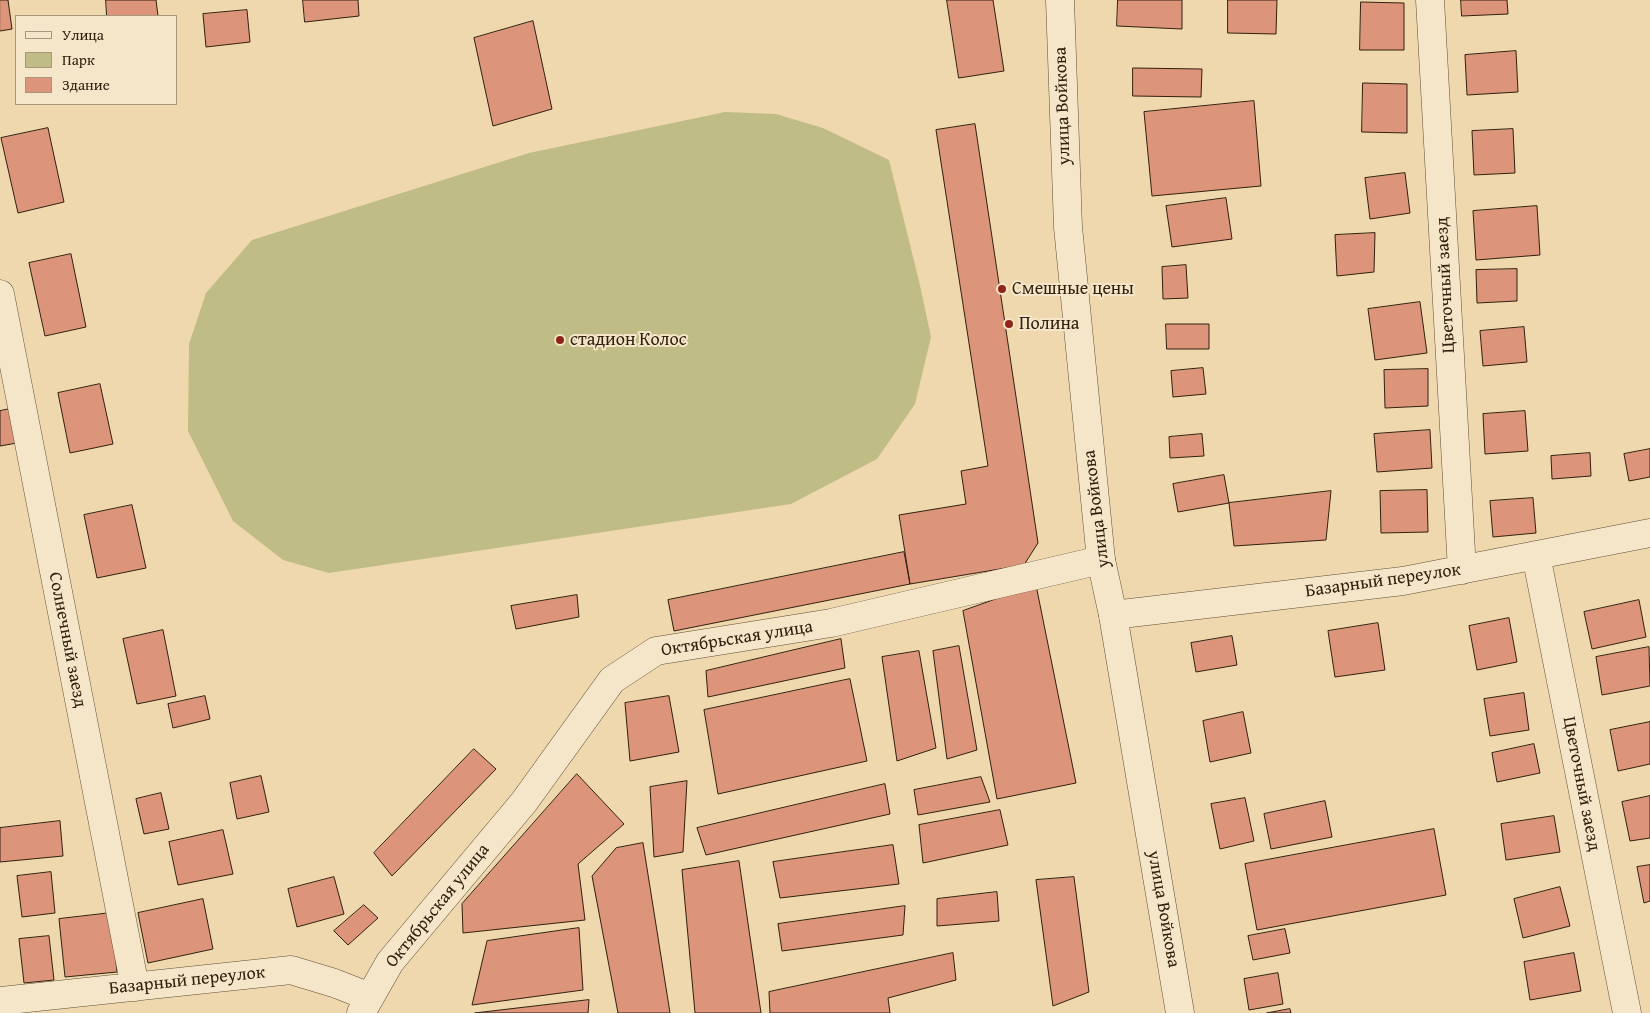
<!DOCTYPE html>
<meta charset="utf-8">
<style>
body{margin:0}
#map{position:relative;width:1650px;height:1013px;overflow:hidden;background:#efd8ae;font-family:"Gentium Book Plus",serif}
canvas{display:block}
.legend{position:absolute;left:15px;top:15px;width:162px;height:90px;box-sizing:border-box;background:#f5e6ca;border:1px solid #a7977f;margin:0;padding:6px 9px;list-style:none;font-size:15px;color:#31200e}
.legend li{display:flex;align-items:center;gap:10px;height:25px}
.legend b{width:25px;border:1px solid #a7977f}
</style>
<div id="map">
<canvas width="1650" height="1013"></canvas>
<ul class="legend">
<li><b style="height:6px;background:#f5e6ca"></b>Улица</li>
<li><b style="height:14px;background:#c0bc85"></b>Парк</li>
<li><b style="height:14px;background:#dc947b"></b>Здание</li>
</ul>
</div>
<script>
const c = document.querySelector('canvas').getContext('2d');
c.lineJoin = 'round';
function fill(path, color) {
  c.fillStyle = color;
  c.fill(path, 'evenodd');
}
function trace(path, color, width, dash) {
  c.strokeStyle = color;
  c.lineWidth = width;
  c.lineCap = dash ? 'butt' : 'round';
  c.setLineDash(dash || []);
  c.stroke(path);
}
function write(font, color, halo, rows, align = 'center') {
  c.font = font + ' "Gentium Book Plus",serif';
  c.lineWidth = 4;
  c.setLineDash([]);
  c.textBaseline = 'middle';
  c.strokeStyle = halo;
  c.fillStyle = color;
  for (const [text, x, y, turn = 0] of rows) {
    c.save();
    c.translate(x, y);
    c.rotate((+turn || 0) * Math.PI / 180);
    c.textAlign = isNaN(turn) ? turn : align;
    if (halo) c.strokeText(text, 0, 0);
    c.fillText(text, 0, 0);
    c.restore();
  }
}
const green = new Path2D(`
 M725,112L776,114L823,128L889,160L919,281L931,337L915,404L877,459L791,504L329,573L283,560L233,521L188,431L189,344L206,293L252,240L529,153Z`);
const building = new Path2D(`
 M0,0H8L12,29L0,31Z
 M106,0H156L158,16H107Z
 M303,0H358L359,16L305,22Z
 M947,0H993L1004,71L959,78Z
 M1118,0H1182V29L1117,26Z
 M1228,0H1277L1276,34L1228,33Z
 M1461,0H1507L1508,14L1462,16Z
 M1361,2L1404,3V50H1360Z
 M247,10L250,42L206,47L203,14Z
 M533,21L552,109L493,126L474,38Z
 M1516,51L1518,92L1467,95L1465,55Z
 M1133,68L1202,69L1201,97L1133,96Z
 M1363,83L1407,84V133L1362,132Z
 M1254,101L1261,186L1152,196L1144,112Z
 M975,124L1038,543L1024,565L910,584L899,515L966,504L961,471L988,466L936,130Z
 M48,128L64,202L18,213L1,138Z
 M1513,129L1515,173L1474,175L1472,131Z
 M1405,173L1410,213L1370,219L1365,178Z
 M1226,198L1232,239L1172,247L1166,206Z
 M1537,206L1540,255L1476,260L1473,211Z
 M1375,233L1374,272L1337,276L1335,235Z
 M71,254L86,327L45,336L29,263Z
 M1186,265L1188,298L1163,299L1162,267Z
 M1517,269V301L1477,303L1476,270Z
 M1420,302L1427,353L1375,360L1368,309Z
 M1166,324H1209V349H1167Z
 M1524,327L1527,362L1483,366L1480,331Z
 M1203,368L1206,394L1173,397L1171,371Z
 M1428,369V406L1385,408L1384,370Z
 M100,384L113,444L70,453L58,393Z
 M10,409L17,443L0,446V411Z
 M1525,411L1528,451L1485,454L1483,414Z
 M1430,430L1432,468L1377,472L1374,434Z
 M1202,434L1204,456L1170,458L1169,437Z
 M1650,449V477L1629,481L1624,454Z
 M1590,453L1591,476L1552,479L1551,456Z
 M1224,475L1229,503L1178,512L1173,484Z
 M1427,490L1428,532L1381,533L1380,491Z
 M1331,491L1326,540L1234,546L1229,503Z
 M1533,498L1536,533L1493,537L1490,501Z
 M132,505L146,568L97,578L84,515Z
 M904,552L910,584L674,631L668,600Z
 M1036,585L1076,783L997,799L963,611Z
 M577,595L579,617L516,629L511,606Z
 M1639,600L1646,637L1592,649L1584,612Z
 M1509,618L1517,662L1477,670L1469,626Z
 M1378,623L1385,670L1335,677L1328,631Z
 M163,630L176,696L137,704L123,639Z
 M1232,636L1237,665L1196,672L1191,643Z
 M841,639L845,668L708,697L706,671Z
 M959,646L977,750L947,759L933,651Z
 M1649,647L1650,686L1602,695L1596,657Z
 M919,651L936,748L897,761L882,657Z
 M850,679L867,761L718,794L704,710Z
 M1524,693L1529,730L1490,736L1484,699Z
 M205,696L210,719L173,728L168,704Z
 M669,696L679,752L630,761L625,703Z
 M1243,712L1251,753L1210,762L1203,721Z
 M1650,722V764L1618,771L1610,730Z
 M1534,744L1540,773L1497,782L1492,753Z
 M474,749L496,769L392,876L374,853Z
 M577,774L624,824L578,864L585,920L463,933L462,904Z
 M261,776L269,812L237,819L230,783Z
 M981,777L990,802L918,815L914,790Z
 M687,781L683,852L654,857L650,787Z
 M885,784L890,814L706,855L697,828Z
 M161,793L169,829L144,834L136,799Z
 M1650,796V838L1630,841L1622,802Z
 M1245,798L1254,841L1220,849L1211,804Z
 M1325,801L1332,837L1271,849L1264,814Z
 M1000,810L1008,845L923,863L919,825Z
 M1554,816L1560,852L1506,860L1501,824Z
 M60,821L63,856L0,862V828Z
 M1434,829L1446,895L1257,930L1245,864Z
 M223,830L233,874L178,885L169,842Z
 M643,843L670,1013H618L592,876L616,848Z
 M893,845L899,884L780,898L773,862Z
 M739,861L761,1013H695L682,870Z
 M1650,865V901L1644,903L1637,867Z
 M51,872L55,913L22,917L17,876Z
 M334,877L344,914L297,927L288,889Z
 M1074,877L1089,992L1053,1006L1036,880Z
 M1560,887L1570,926L1523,938L1514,899Z
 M997,892L999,921L937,926V899Z
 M203,899L213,949L148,963L138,913Z
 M364,905L378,918L348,945L334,931Z
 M905,906L903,935L782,951L778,924Z
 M111,913L117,972L65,977L59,919Z
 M579,928L583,990L472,1005L487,941Z
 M1285,929L1290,953L1253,960L1248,936Z
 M49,936L54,980L24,983L19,939Z
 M953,953L956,980L888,998L890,1013H770L769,992Z
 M1574,953L1581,991L1530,1000L1524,962Z
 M1278,973L1283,1004L1249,1010L1244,979Z
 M589,1000L588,1013H475Z
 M1290,1009L1291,1013H1267Z`);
const minor = new Path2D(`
 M1430,0L1462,570
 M0,294L135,987
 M1536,555L1627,1013
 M1113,615L1403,581L1650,533
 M0,1001L291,970L334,983L370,997
 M361,1013L390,962L524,802L612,680L656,651L831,623L1101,560`);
const tertiary = new Path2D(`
 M1060,0L1068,227L1101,560L1113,615L1180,1013`);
const markers = [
 [1002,289,5,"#8f2418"],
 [1009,324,5,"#8f2418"],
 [560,340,5,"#8f2418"]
];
const streetNames = [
 ["улица Войкова",1063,106,-92],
 ["Цветочный заезд",1446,285,-93],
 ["улица Войкова",1097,509,-97],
 ["Базарный переулок",1383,581,-8],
 ["Октябрьская улица",737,639,-9],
 ["Солнечный заезд",67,640,79],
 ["Цветочный заезд",1581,784,79],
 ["Октябрьская улица",438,906,-51],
 ["улица Войкова",1163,909,80],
 ["Базарный переулок",187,981,-6]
];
const poiNames = [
 ["Смешные цены",1012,289],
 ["Полина",1019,324],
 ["стадион Колос",570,340]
];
fill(green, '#c0bc85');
fill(building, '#dc947b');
trace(building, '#31200e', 1);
trace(minor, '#604e36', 29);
trace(tertiary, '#604e36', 29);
trace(minor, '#f5e6ca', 28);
trace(tertiary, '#f5e6ca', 28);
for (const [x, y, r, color] of markers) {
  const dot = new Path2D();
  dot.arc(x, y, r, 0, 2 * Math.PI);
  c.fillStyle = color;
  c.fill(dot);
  trace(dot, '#f5e6ca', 2);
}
write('18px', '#31200e', '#f5e6ca', streetNames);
write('18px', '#31200e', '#f5e6ca', poiNames, 'left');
</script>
